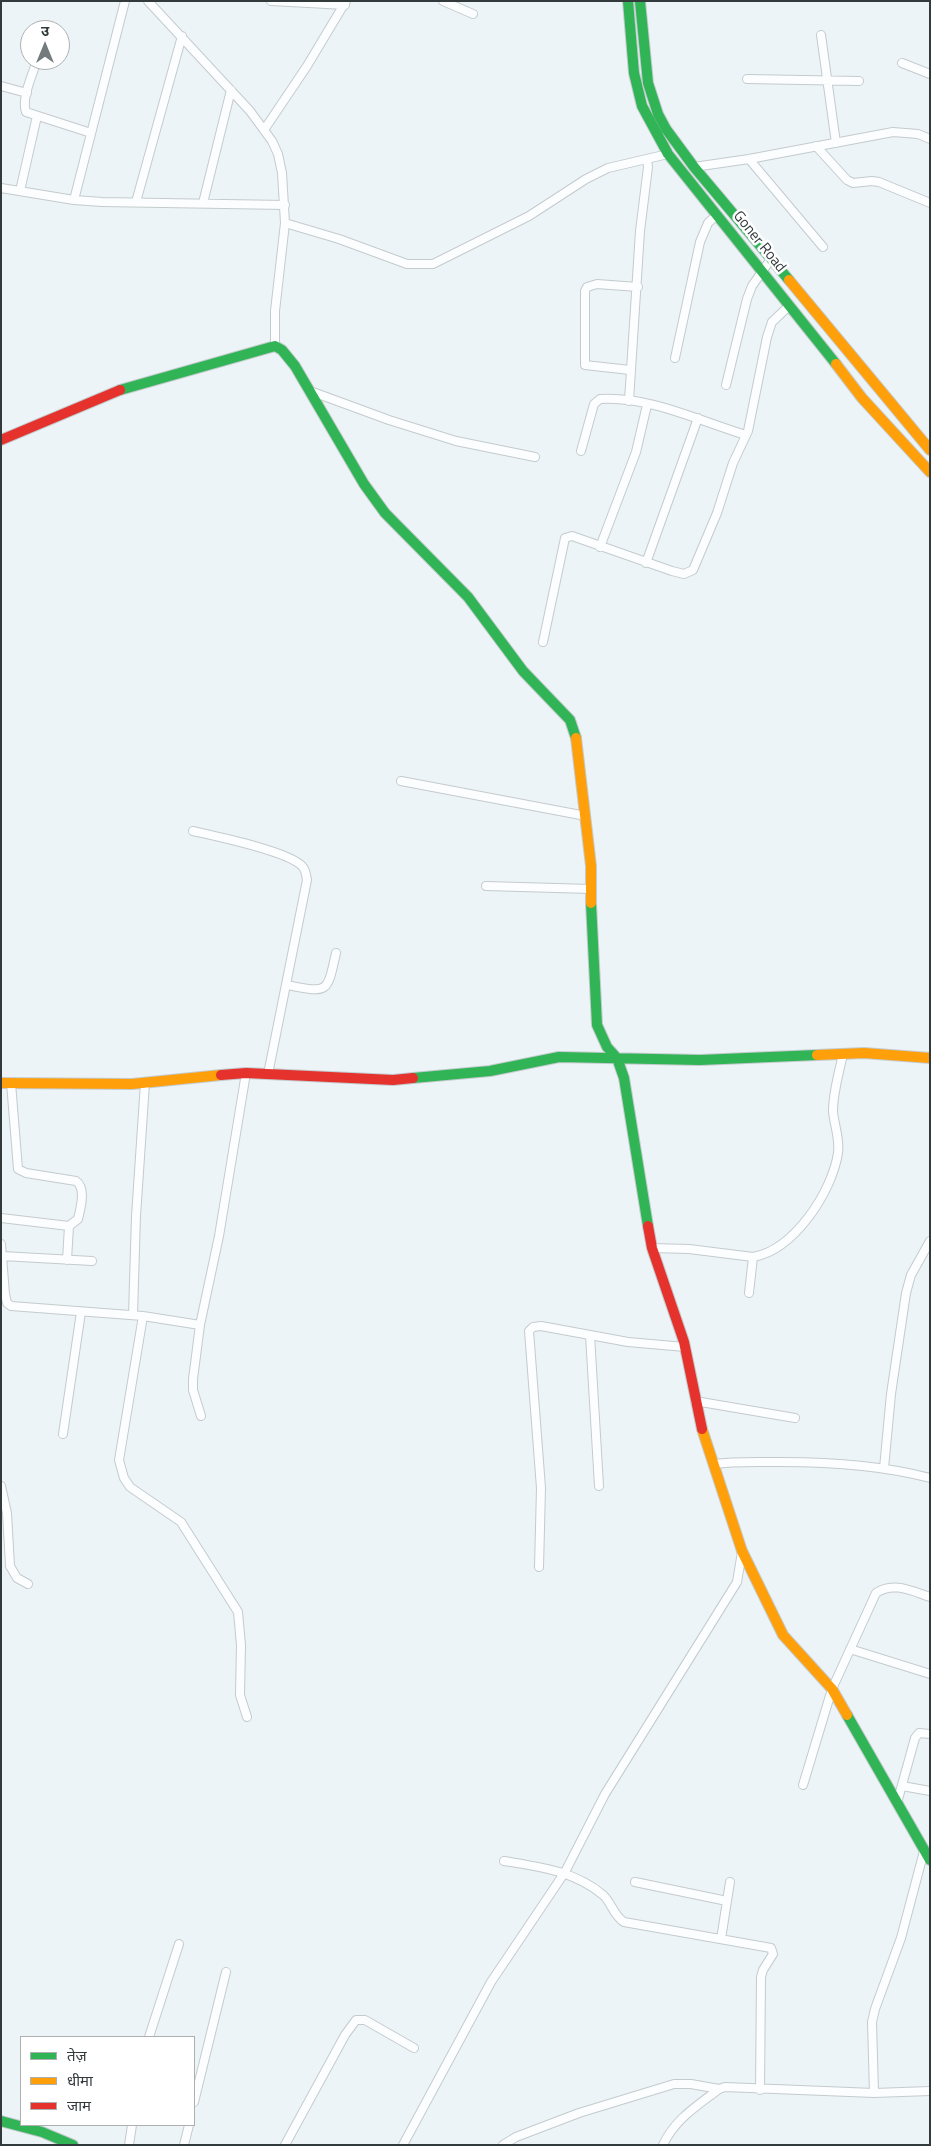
<!DOCTYPE html>
<meta charset="utf-8">
<style>
body{margin:0}
#map{position:relative;width:931px;height:2146px;overflow:hidden;background:#ecf4f7;font-family:"Titillium Web","Noto Sans Devanagari",sans-serif}
canvas{display:block}
.frame{position:absolute;inset:0;border:2px solid #333a3c;pointer-events:none}
.legend{position:absolute;left:20px;top:2036px;width:175px;height:90px;box-sizing:border-box;background:#fff;border:1px solid #adb0b1;margin:0;padding:6px 9px;list-style:none;font-size:15px;color:#333a3c}
.legend li{display:flex;align-items:center;gap:10px;height:25px}
.legend b{width:25px;border:1px solid #adb0b1}
.north{position:absolute;left:20px;top:20px;width:50px;height:50px;box-sizing:border-box;background:#fff;border:1px solid #adb0b1;border-radius:50%;rotate:0deg;font-size:14px;font-weight:700;line-height:20px;text-align:center;color:#333a3c}
.north::after{content:'';display:block;margin:auto;width:18px;height:22px;background:#747b7d;clip-path:polygon(50% 0,100% 100%,50% 72%,0 100%)}
</style>
<div id="map">
<canvas width="931" height="2146"></canvas>
<div class="frame"></div>
<ul class="legend">
<li><b style="height:6px;background:#30b455"></b>तेज़</li>
<li><b style="height:6px;background:#ff9f0a"></b>धीमा</li>
<li><b style="height:6px;background:#e5322d"></b>जाम</li>
</ul>
<div class="north">उ</div>
</div>
<script>
const c = document.querySelector('canvas').getContext('2d');
c.lineJoin = 'round';
function trace(path, color, width, dash) {
  c.strokeStyle = color;
  c.lineWidth = width;
  c.lineCap = dash ? 'butt' : 'round';
  c.setLineDash(dash || []);
  c.stroke(path);
}
function write(font, color, halo, rows, align = 'center') {
  c.font = font + ' "Titillium Web",sans-serif';
  c.lineWidth = 5;
  c.setLineDash([]);
  c.textBaseline = 'middle';
  c.strokeStyle = halo;
  c.fillStyle = color;
  for (const [text, x, y, turn = 0] of rows) {
    c.save();
    c.translate(x, y);
    c.rotate((+turn || 0) * Math.PI / 180);
    c.textAlign = isNaN(turn) ? turn : align;
    if (halo) c.strokeText(text, 0, 0);
    c.fillText(text, 0, 0);
    c.restore();
  }
}
const street = new Path2D(`
 M148,1L250,111L272,141L278,154L282,173L285,223L275,311V346
 M271,1L345,5
 M443,1L473,14
 M821,35L836,143
 M37,60C33,74 21,98 26,112L91,133
 M902,63L930,74
 M747,79L859,81
 M1,86L27,93
 M264,130L307,66L346,1
 M816,146L847,180L853,183L872,181L879,182L930,203
 M749,159L823,247
 M694,167L749,159L893,132L918,134L930,139
 M1,188L74,200L102,202L285,205
 M20,191L37,116
 M74,200L125,1
 M136,202L182,36
 M203,203L231,90
 M285,223L339,239L407,264H433L529,216L586,179L608,168L668,154
 M675,358L700,242L708,223L717,215
 M630,370L585,365V291L587,287L597,284L638,287
 M726,385L747,299L752,286L771,259
 M310,391L389,420L456,441L535,457
 M629,401L640,231L648,167L647,159
 M581,451L594,404L600,399C650,396 699,421 746,435
 M600,547L636,452L647,405
 M646,563L698,418
 M543,642L565,538L572,536L672,571L684,574L693,570L717,513L733,463L748,431L767,337L772,322L790,305
 M401,781L586,816
 M193,831C215,836 288,851 302,866C306,870 306,875 307,880L268,1074
 M486,886L591,889
 M287,985C328,993 327,994 336,953
 M1,1218L69,1226L78,1219C81,1207 86,1188 76,1181L26,1173L18,1169L11,1083
 M1,1244L5,1294L7,1303L11,1306L143,1316L200,1325
 M652,1248L689,1249L753,1257C794,1250 832,1192 838,1153C840,1138 834,1125 833,1111C833,1092 839,1073 843,1054
 M2,1256L92,1261
 M67,1260L69,1226
 M749,1293L753,1257
 M133,1315L136,1216L145,1083
 M143,1316L119,1460L124,1478L130,1487L181,1522L238,1612L241,1645L240,1695L247,1717
 M590,1335L599,1486
 M695,1401L795,1418
 M201,1416L193,1390V1379L200,1325L219,1236L246,1073
 M63,1434L81,1312
 M713,1464C736,1461 758,1462 781,1462C831,1462 881,1465 930,1478
 M884,1468L891,1394L906,1293L911,1275L930,1241
 M1,1486L7,1513L10,1566L17,1578L28,1584
 M539,1567L541,1488L529,1331L533,1327L541,1326L628,1342L685,1347
 M850,1649L930,1674
 M803,1785L832,1689L876,1593C893,1581 912,1591 930,1597
 M902,1786L930,1791
 M897,1803L915,1738L919,1733L930,1734
 M504,1861C540,1867 575,1871 603,1895C612,1903 613,1915 624,1922L771,1948L773,1954L763,1970L761,1977L760,2090
 M635,1882L727,1901
 M721,1939L730,1882
 M149,2037L179,1944
 M874,2093L872,2022L875,2009L901,1938L924,1851
 M194,2102L226,1972
 M129,2145L132,2125
 M184,2145L189,2125
 M285,2145L345,2035L356,2020H365L414,2048
 M403,2145L491,1982L565,1872L605,1794L737,1582L742,1552
 M503,2145L516,2137L579,2113L674,2084H691L719,2089
 M663,2145C675,2119 697,2106 719,2089L725,2087L874,2093L930,2091`);
const fast = new Path2D(`
 M628,1L634,73L642,106L668,154L836,364
 M640,1L648,83L658,114L666,129L694,167L789,280
 M120,390L275,346L282,350L295,366L364,484L385,513L468,597L523,671L570,720L576,738
 M591,903L597,1025L607,1047L617,1058L624,1078L648,1226
 M413,1078L490,1071L559,1057L700,1060L817,1055
 M847,1715L930,1860
 M1,2121L42,2132L73,2145`);
const slow = new Path2D(`
 M789,280L930,450
 M836,364L862,398L930,472
 M576,738L591,866V903
 M817,1055L864,1053L930,1058
 M1,1083L132,1084L221,1075
 M702,1429L742,1551L783,1635L832,1689L847,1715`);
const jam = new Path2D(`
 M1,440L120,390
 M221,1075L246,1073L393,1080L413,1078
 M648,1226L652,1248L684,1342L702,1429`);
const streetNames = [
 ["Goner Road",759,242,51]
];
trace(street, '#c4cbce', 10);
trace(fast, '#c4cbce', 12);
trace(slow, '#c4cbce', 12);
trace(jam, '#c4cbce', 12);
trace(street, '#fcfdfe', 8);
trace(fast, '#30b455', 10);
trace(slow, '#ff9f0a', 10);
trace(jam, '#e5322d', 10);
write('15px', '#333a3c', '#fff', streetNames);
</script>
